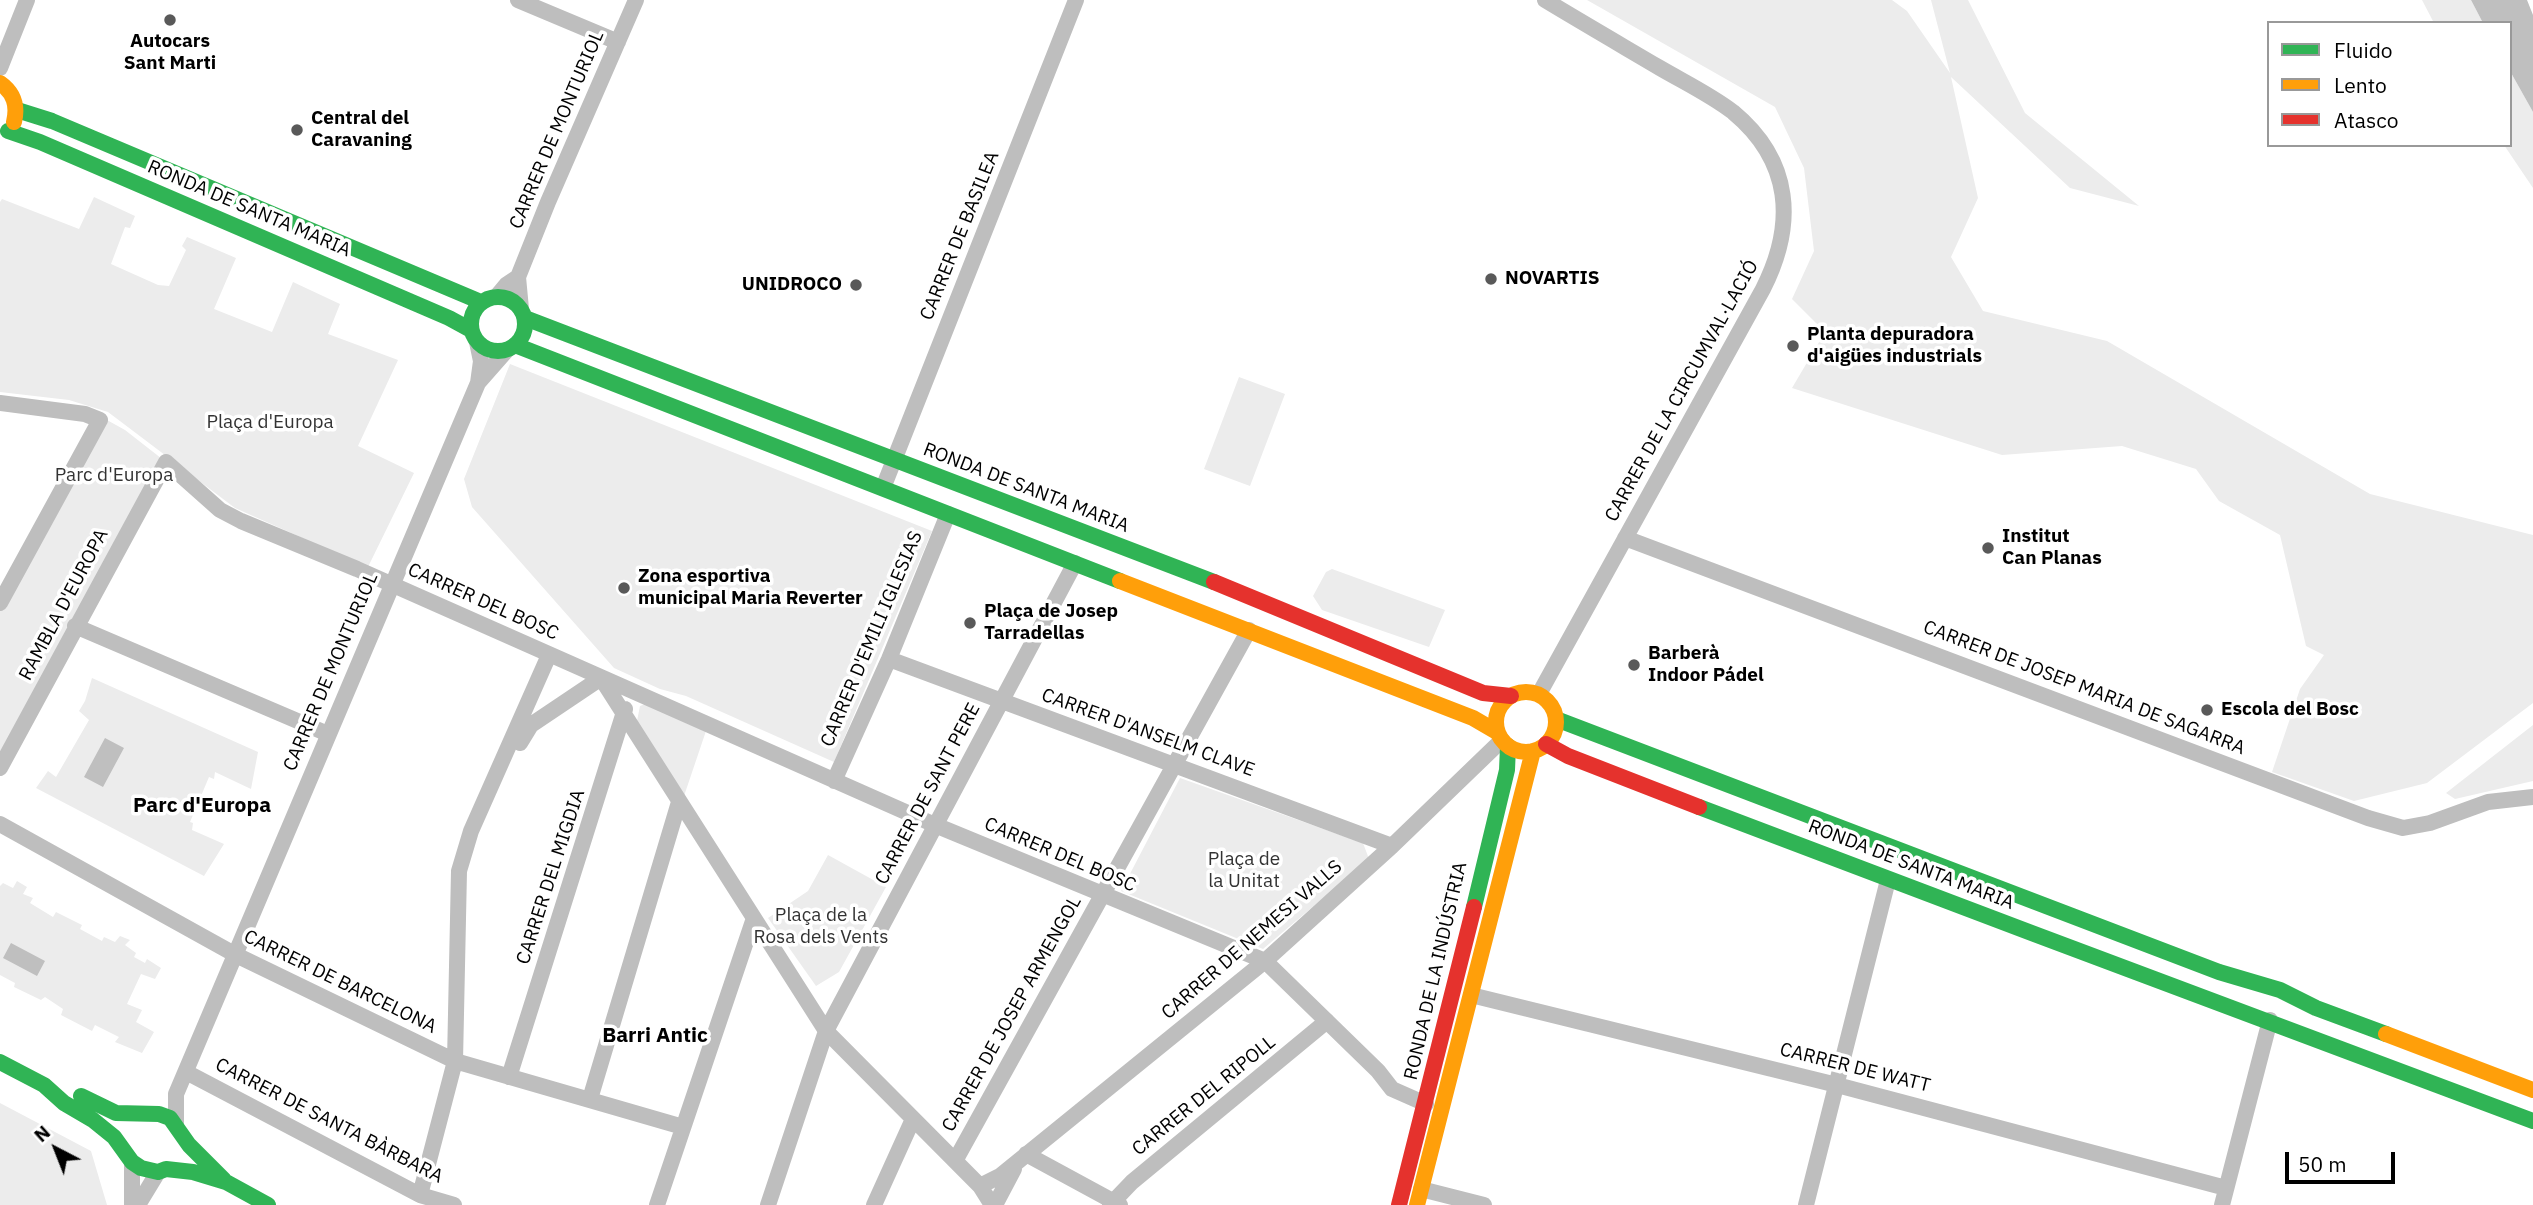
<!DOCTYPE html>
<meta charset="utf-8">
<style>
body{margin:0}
#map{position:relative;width:2533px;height:1205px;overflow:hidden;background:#fff;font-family:"IBM Plex Sans",sans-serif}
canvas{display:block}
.legend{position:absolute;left:2267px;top:21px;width:245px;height:126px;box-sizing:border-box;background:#fff;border:2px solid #999;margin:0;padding:9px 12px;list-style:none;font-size:21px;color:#000}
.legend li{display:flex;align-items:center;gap:14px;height:35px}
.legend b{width:35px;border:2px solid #999}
.north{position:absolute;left:21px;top:1114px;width:70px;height:70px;-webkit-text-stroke:5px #fff;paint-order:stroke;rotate:318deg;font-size:19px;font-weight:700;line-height:28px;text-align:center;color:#000}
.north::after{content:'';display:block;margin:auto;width:24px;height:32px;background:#000;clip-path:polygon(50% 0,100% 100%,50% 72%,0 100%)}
.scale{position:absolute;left:2285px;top:1152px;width:110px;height:32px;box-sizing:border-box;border:4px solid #000;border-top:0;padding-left:9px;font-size:21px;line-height:24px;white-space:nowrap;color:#000;-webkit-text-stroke:5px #fff;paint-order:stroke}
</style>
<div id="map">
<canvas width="2533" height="1205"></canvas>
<ul class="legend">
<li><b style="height:9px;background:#30b455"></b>Fluido</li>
<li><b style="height:9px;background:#ff9f0a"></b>Lento</li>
<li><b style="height:9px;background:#e5322d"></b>Atasco</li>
</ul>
<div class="north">N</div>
<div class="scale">50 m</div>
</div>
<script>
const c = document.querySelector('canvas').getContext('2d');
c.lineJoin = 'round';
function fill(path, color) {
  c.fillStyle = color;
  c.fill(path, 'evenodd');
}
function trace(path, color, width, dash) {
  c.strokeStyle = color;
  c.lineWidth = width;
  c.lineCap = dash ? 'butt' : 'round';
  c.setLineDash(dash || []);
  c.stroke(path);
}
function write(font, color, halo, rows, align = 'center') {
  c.font = font + ' "IBM Plex Sans",sans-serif';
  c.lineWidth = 7;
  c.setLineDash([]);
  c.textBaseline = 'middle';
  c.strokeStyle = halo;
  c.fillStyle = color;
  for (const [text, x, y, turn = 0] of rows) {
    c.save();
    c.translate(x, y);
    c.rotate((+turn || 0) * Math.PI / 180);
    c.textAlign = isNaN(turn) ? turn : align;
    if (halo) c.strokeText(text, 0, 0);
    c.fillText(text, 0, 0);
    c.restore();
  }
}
const green = new Path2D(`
 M1587,0H1892L1907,11L1950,73L1931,0H1968L2025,113L2139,206L2070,188L1951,77L1978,198L1951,257L1983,311L2107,341L2370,494L2533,535V703L2427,783L2354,801L2272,772L2300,689L2324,655L2306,646L2280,535L2219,501L2196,469L2122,446L2002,455L1792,388L1825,332L1792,299L1814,251L1804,168L1775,107Z
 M2422,0H2471L2483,23H2434Z
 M2510,71L2533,112V188L2504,145H2510Z
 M94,197L135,216L130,228L125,227L111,264L158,285L169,286L186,250L182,246L187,237L236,258L214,309L272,332L293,282L340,304L328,334L398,360L358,446L414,473L368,567L235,508L108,412L69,400L0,392V202L2,199L79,229Z
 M510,364L932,531L834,762L686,696L660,689L614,668L472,507L464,479Z
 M1239,377L1285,394L1250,486L1204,469Z
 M107,420L125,430L166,462L0,768V603Z
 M1332,569L1445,610L1429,647L1322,610L1313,596L1326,572Z
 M92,678L258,752L251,789L215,772L214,779L209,777L190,822L193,823L192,830L224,844L204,876L36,788L48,771L56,777L89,720L79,711L85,701Z
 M648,703L706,731L684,796L637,721L640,706Z
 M2533,725V781L2455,799L2446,793Z
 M1180,778L1363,843L1369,859L1263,949L1121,891Z
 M828,855L886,887L839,972L816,986L768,918L808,891Z
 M17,881L27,887L23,894L33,898L30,903L53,917L56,912L82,925L80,929L102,941L104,937L115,942L120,936L130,940L125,945L136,953L134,957L145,963L147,959L161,968L155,979L141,974L127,1004L142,1010L136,1022L154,1032L142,1053L115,1042L119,1037L95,1025L92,1031L61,1015L63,1009L45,997L41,1000L14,987L15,983L0,975V886L3,883L13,888Z
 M0,1103L91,1151L107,1205H0Z`);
const water = new Path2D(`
 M2471,0H2527L2533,15V112L2510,71V23H2483Z
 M105,738L124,748L103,787L84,777Z
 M11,943L45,961L37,976L3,958Z`);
const street = new Path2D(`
 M518,0L618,42
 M0,68L27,0
 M496,297L506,285L518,277
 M521,309L518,277L548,202L636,0
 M478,383L507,350
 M0,403L85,414L100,420L0,603
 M883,488L1076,0
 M1625,538L2368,818L2403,828L2430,823L2488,802L2533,797
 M75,626L328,734
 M889,659L1392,846
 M601,678L826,1031L980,1186
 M1539,694L1763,289C1796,224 1792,161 1733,112C1711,95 1684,82 1660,68C1621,45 1583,23 1545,0
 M520,743L531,725L601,678
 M0,768L166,462L220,510L241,521L357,569L935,825L1265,961L1378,1071L1392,1089L1426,1104
 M834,781L889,659L948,514
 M0,824L236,955L455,1061L683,1127
 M1471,995L1837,1085L2226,1188
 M186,1072L420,1195L454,1205
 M509,1077L625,709
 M590,1099L679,802
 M176,1124V1094L478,383L481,361L477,342
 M1026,1154L1120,1205
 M955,1161L1249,630
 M132,1162V1205
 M1421,1189L1484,1205
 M420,1195L455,1061L459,871L471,831L549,655
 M138,1205L158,1172
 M657,1205L754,918
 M768,1205L826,1031L1075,563
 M874,1205L913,1119
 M992,1205L980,1186L1000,1176L1265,961L1392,846L1502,740
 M995,1205L1014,1169
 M1110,1205L1132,1182L1327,1021
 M1806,1205L1888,880
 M2222,1205L2270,1020`);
const fast = new Path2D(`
 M17,110L52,121L481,302
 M8,131L40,142L449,318L471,330
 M471 324a27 27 0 1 1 54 0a27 27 0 1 1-54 0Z
 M525,318L1214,582
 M515,345L1120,581
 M1556,719L2219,972L2280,990L2316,1008L2386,1034
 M1699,807C1976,914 2256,1015 2533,1121
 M1474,907L1507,770L1508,746
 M0,1062L44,1085L64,1103L93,1120L114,1137L132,1162L141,1168L158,1172L166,1169L193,1172L226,1182L268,1205
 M81,1096L116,1113L159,1114L170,1118L189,1145L224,1180`);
const slow = new Path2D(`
 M0,83C14,93 18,105 14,122
 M1120,581L1473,718L1497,732
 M1496 722a30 30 0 1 1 60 0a30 30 0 1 1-60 0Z
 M2386,1034L2533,1090
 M1417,1205L1533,751`);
const jam = new Path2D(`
 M1214,582L1483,693L1511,696
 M1546,744L1568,756L1699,807
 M1399,1205L1474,907`);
const markers = [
 [170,20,7,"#595959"],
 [297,130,7,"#595959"],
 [1491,279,7,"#595959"],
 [856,285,7,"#595959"],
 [1793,346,7,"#595959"],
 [1988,548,7,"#595959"],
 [624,588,7,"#595959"],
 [970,623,7,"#595959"],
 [1634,665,7,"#595959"],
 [2207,710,7,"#595959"]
];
const poiNames = [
 ["Autocars",170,42,"center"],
 ["Sant Marti",170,64,"center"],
 ["Central del",311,119],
 ["Caravaning",311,141],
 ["NOVARTIS",1505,279],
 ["UNIDROCO",842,285,"right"],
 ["Planta depuradora",1807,335],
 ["d'aigües industrials",1807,357],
 ["Institut",2002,537],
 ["Can Planas",2002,559],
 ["Zona esportiva",638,577],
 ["municipal Maria Reverter",638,599],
 ["Plaça de Josep",984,612],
 ["Tarradellas",984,634],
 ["Barberà",1648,654],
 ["Indoor Pádel",1648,676],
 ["Escola del Bosc",2221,710]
];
const streetNames = [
 ["CARRER DE MONTURIOL",557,130,-67],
 ["RONDA DE SANTA MARIA",249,209,23],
 ["CARRER DE BASILEA",960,236,-68],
 ["CARRER DE LA CIRCUMVAL·LACIÓ",1682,391,-61],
 ["RONDA DE SANTA MARIA",1026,488,21],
 ["CARRER DEL BOSC",483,602,24],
 ["RAMBLA D'EUROPA",64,605,-62],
 ["CARRER D'EMILI IGLESIAS",872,639,-67],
 ["CARRER DE MONTURIOL",331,672,-67],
 ["CARRER DE JOSEP MARIA DE SAGARRA",2084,688,21],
 ["CARRER D'ANSELM CLAVE",1148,733,20],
 ["CARRER DE SANT PERE",928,794,-62],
 ["CARRER DEL BOSC",1060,855,23],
 ["RONDA DE SANTA MARIA",1911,865,21],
 ["CARRER DEL MIGDIA",551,877,-72],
 ["CARRER DE NEMESI VALLS",1252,940,-41],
 ["RONDA DE LA INDÚSTRIA",1436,971,-77],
 ["CARRER DE BARCELONA",340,982,26],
 ["CARRER DE JOSEP ARMENGOL",1012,1014,-61],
 ["CARRER DE WATT",1855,1068,14],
 ["CARRER DEL RIPOLL",1204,1096,-39],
 ["CARRER DE SANTA BÀRBARA",329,1121,27]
];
const parkNames = [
 ["Plaça d'Europa",270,423],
 ["Parc d'Europa",114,476],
 ["Plaça de",1244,860],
 ["la Unitat",1244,882],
 ["Plaça de la",821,916],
 ["Rosa dels Vents",821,938]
];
const neighbourhoodNames = [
 ["Parc d'Europa",202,806],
 ["Barri Antic",655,1036]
];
fill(green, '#ececec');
fill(water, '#bfbfbf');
trace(street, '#bebebe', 16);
trace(fast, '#30b455', 16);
trace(slow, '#ff9f0a', 16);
trace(jam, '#e5322d', 16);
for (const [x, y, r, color] of markers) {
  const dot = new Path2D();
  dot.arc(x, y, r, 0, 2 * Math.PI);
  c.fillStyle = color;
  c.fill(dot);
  trace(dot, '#fff', 2.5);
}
write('bold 19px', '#000', '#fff', poiNames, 'left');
write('19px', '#000', '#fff', streetNames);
write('19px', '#333', '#fff', parkNames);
write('bold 21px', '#000', '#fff', neighbourhoodNames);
</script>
